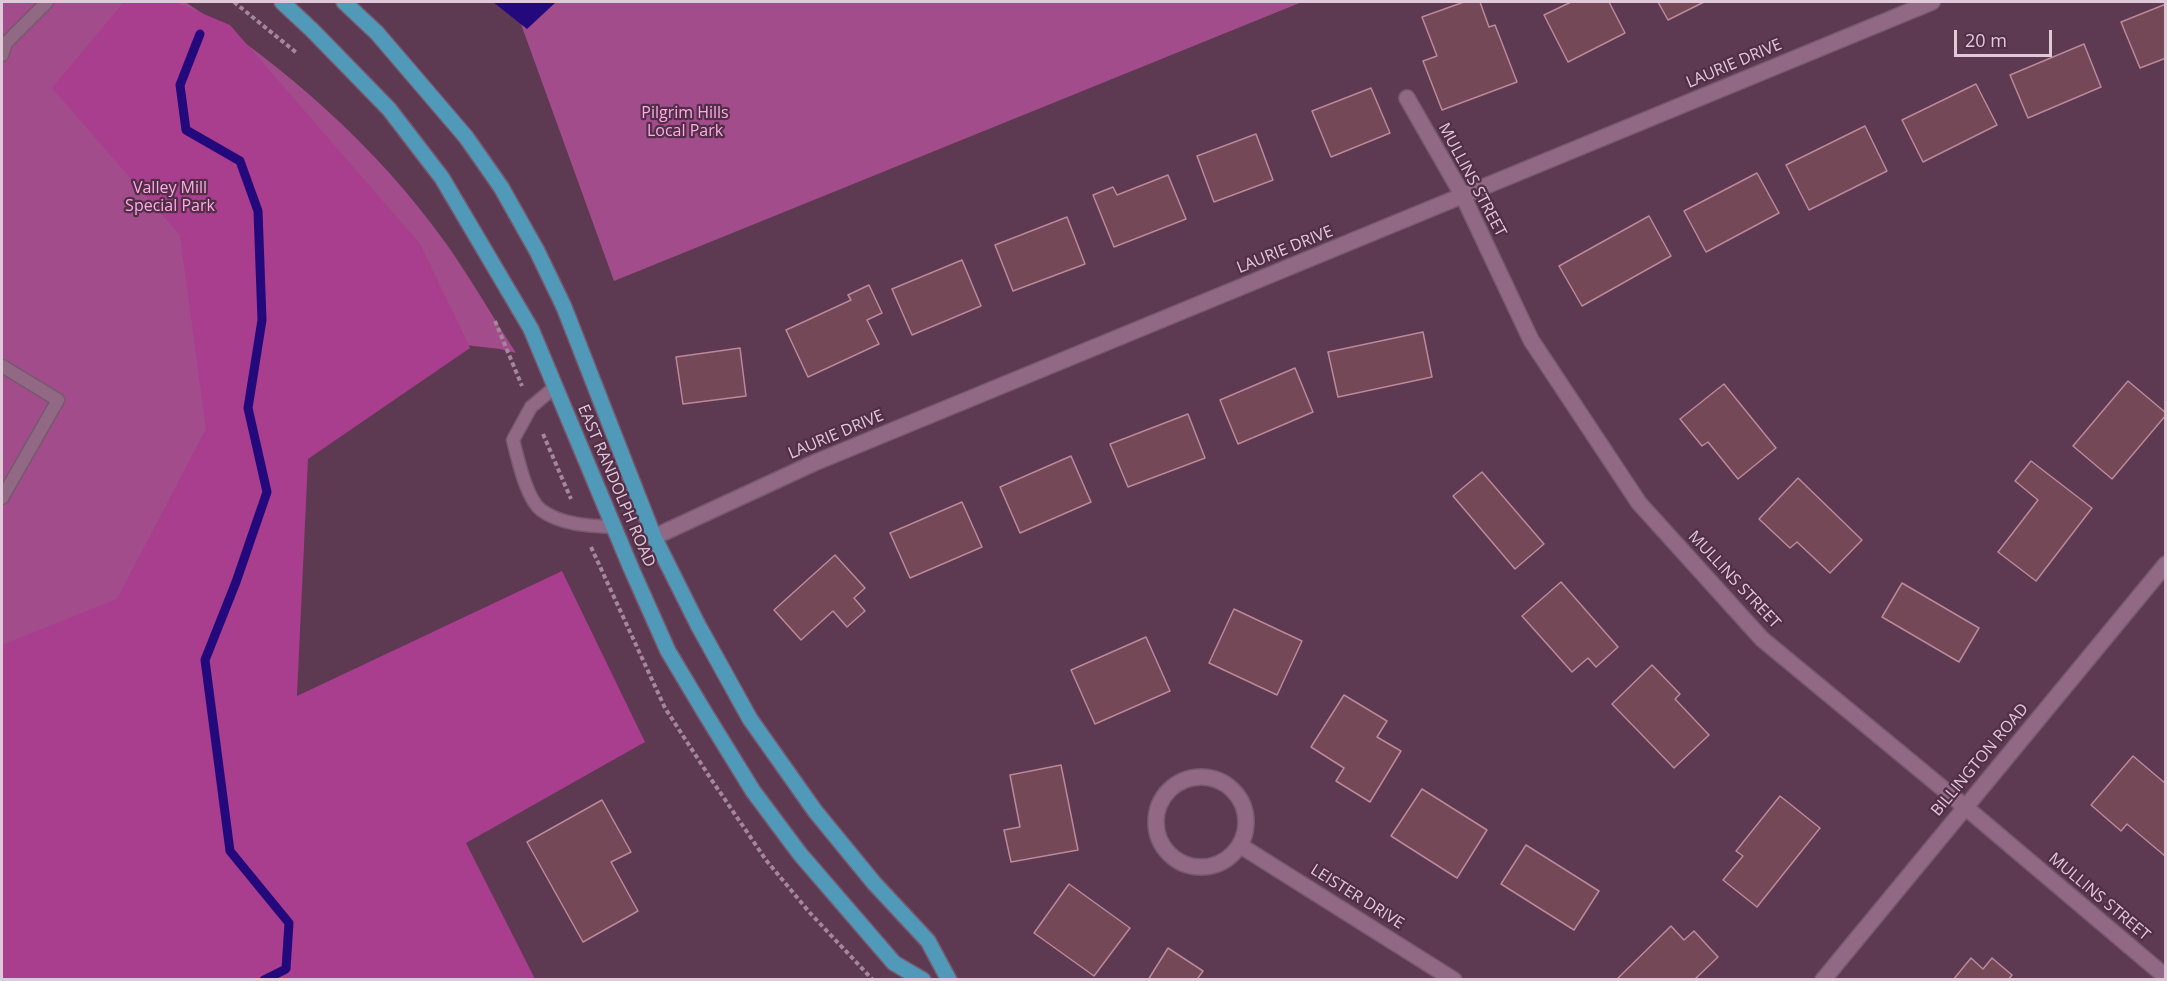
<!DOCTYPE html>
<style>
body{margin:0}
#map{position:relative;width:2167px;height:981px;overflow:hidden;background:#5d3952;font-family:"Open Sans",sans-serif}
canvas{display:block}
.frame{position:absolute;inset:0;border:3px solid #e0c9d8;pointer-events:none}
.scale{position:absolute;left:1954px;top:30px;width:98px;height:27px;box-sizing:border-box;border:3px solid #e0c9d8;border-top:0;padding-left:8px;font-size:18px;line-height:21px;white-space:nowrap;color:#e0c9d8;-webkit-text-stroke:4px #522e48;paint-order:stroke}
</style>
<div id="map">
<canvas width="2167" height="981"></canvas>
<div class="frame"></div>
<div class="scale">20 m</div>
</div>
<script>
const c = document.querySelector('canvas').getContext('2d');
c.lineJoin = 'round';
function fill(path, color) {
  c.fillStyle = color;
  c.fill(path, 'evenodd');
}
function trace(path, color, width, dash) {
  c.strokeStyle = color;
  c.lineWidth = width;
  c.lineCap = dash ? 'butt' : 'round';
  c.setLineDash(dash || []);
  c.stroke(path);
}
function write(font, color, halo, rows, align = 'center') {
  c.font = font + ' "Open Sans",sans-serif';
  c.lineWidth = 4.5;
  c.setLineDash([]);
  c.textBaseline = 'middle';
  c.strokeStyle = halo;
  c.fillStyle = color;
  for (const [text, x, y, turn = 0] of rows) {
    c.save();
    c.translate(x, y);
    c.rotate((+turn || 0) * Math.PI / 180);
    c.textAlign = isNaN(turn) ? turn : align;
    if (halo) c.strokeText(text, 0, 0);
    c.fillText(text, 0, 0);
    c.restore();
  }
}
const green = new Path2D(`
 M2,2H185C284,65 376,146 445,242C470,277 492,316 516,353L500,349L281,324L2,980Z
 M513,2H1302L614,281Z`);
const forest = new Path2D(`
 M124,2H175L230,25L420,244L470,348L308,459L297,696L562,571L645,742L466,843L535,979H2V645L117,599L206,429L180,235L52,88Z`);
const water = new Path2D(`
 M493,2H556L527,29Z`);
const stream = new Path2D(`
 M200,34L180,85L186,130L240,161L258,211L262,320L248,408L267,492L236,582L205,660L230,851L289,923L286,969L264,980`);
const building = new Path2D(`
 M1464,2H1480L1489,27L1495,25L1517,82L1442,110L1423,61L1437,56L1422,17Z
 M1571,2H1609L1625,33L1568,62L1544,15Z
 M1658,2H1704L1668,20Z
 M2166,4V58L2140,68L2121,22Z
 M2084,44L2101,87L2028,118L2010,75Z
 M1976,84L1997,125L1923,162L1902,120Z
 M1371,88L1390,133L1331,157L1312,111Z
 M1865,126L1887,171L1809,210L1786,165Z
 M1256,134L1273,180L1214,202L1197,156Z
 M1757,173L1779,213L1706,252L1684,211Z
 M1168,175L1186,219L1114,247L1093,195L1113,187L1117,195Z
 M1649,216L1671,256L1582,306L1559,266Z
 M1067,217L1085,264L1013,291L995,245Z
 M962,260L981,306L912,335L892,289Z
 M869,285L882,313L867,320L879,344L808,377L786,330L851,300L848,295Z
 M1423,332L1432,377L1338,397L1328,352Z
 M740,348L746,396L683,404L676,357Z
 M1295,368L1313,412L1238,444L1220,400Z
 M2128,381L2166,413V415L2112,479L2073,446Z
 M1724,384L1776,448L1738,479L1708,442L1702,446L1680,419Z
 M1188,414L1205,458L1128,487L1110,444Z
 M1071,456L1091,502L1020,533L1000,487Z
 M2031,461L2092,508L2036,581L1998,552L2038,500L2015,481Z
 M1482,472L1544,544L1515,569L1453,496Z
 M1798,478L1862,540L1830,573L1797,542L1790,548L1759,519Z
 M962,502L982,547L910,578L890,533Z
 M835,555L865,588L854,598L865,611L847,627L833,611L801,640L774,610Z
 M1561,582L1618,647L1596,667L1588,658L1572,672L1522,616Z
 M1902,583L1979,628L1959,662L1882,617Z
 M1234,609L1302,641L1277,695L1209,663Z
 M1146,637L1170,691L1095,724L1071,670Z
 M1652,665L1680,694L1675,699L1709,735L1674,768L1612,704Z
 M1344,695L1387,721L1377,737L1401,751L1370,802L1336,781L1344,768L1311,747Z
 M2133,756L2166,784L2165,856L2127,824L2121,831L2091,805Z
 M1061,765L1078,850L1011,862L1004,830L1020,827L1010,775Z
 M1422,789L1487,830L1457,878L1391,836Z
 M1780,796L1820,828L1757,907L1723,880L1743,856L1736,851Z
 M602,800L631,852L611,862L638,911L583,942L527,842Z
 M1526,845L1599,891L1574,930L1501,884Z
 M1069,884L1130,928L1094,976L1034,933Z
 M1671,926L1684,940L1694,931L1718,957L1694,980H1616Z
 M1168,948L1203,971L1198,978L1200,980H1148Z
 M1971,958L1983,969L1992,958L2012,975L2008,980H1953Z`);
const path = new Path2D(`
 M234,2L298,54
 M495,321L522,386
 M543,434L571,499
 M591,547L665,708L711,779L766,860L810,913L873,980`);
const service = new Path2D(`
 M2,55L6,43L47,2
 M2,366L58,400L2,498
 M555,387L531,407L513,440C518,459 526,498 541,510C561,525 590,526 613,527`);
const minor = new Path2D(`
 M1407,98L1463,196L1531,340L1639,503L1762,639L1964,806L2166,977
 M654,537L814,463L1932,2
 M1156 822a45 45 0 1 1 90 0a45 45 0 1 1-90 0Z
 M1241,846L1454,980
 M1823,980L2166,564`);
const primary = new Path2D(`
 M282,2L312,30L389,109L442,178L531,329L631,568L668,651L705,713L753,791L800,854L894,963L923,980
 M344,2L377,33L466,137L501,187L537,251L564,307L654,537L698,625L750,719L815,811L874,883L928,941L949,980`);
const streetNames = [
 ["LAURIE DRIVE",1734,64,-23],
 ["MULLINS STREET",1472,180,62],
 ["LAURIE DRIVE",1285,250,-22],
 ["LAURIE DRIVE",836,435,-23],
 ["EAST RANDOLPH ROAD",616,486,67],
 ["MULLINS STREET",1734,580,47],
 ["BILLINGTON ROAD",1980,760,-50],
 ["LEISTER DRIVE",1357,897,32],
 ["MULLINS STREET",2099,897,40]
];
const parkNames = [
 ["Pilgrim Hills",685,113],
 ["Local Park",685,131],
 ["Valley Mill",170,188],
 ["Special Park",170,206]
];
fill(green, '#a24c8b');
fill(forest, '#a93d8e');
fill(water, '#24097c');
trace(stream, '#24097c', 9);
fill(building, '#744856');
trace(building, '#bb8999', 1.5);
trace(service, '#77596e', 15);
trace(minor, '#77596e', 18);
trace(primary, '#77596e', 18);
trace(path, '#a4879b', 4, [4.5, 3]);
trace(service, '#916984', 12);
trace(minor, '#916984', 15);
trace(primary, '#5099b8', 15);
write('16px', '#e0c9d8', '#522e48', streetNames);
write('16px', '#feace5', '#522e48', parkNames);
</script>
